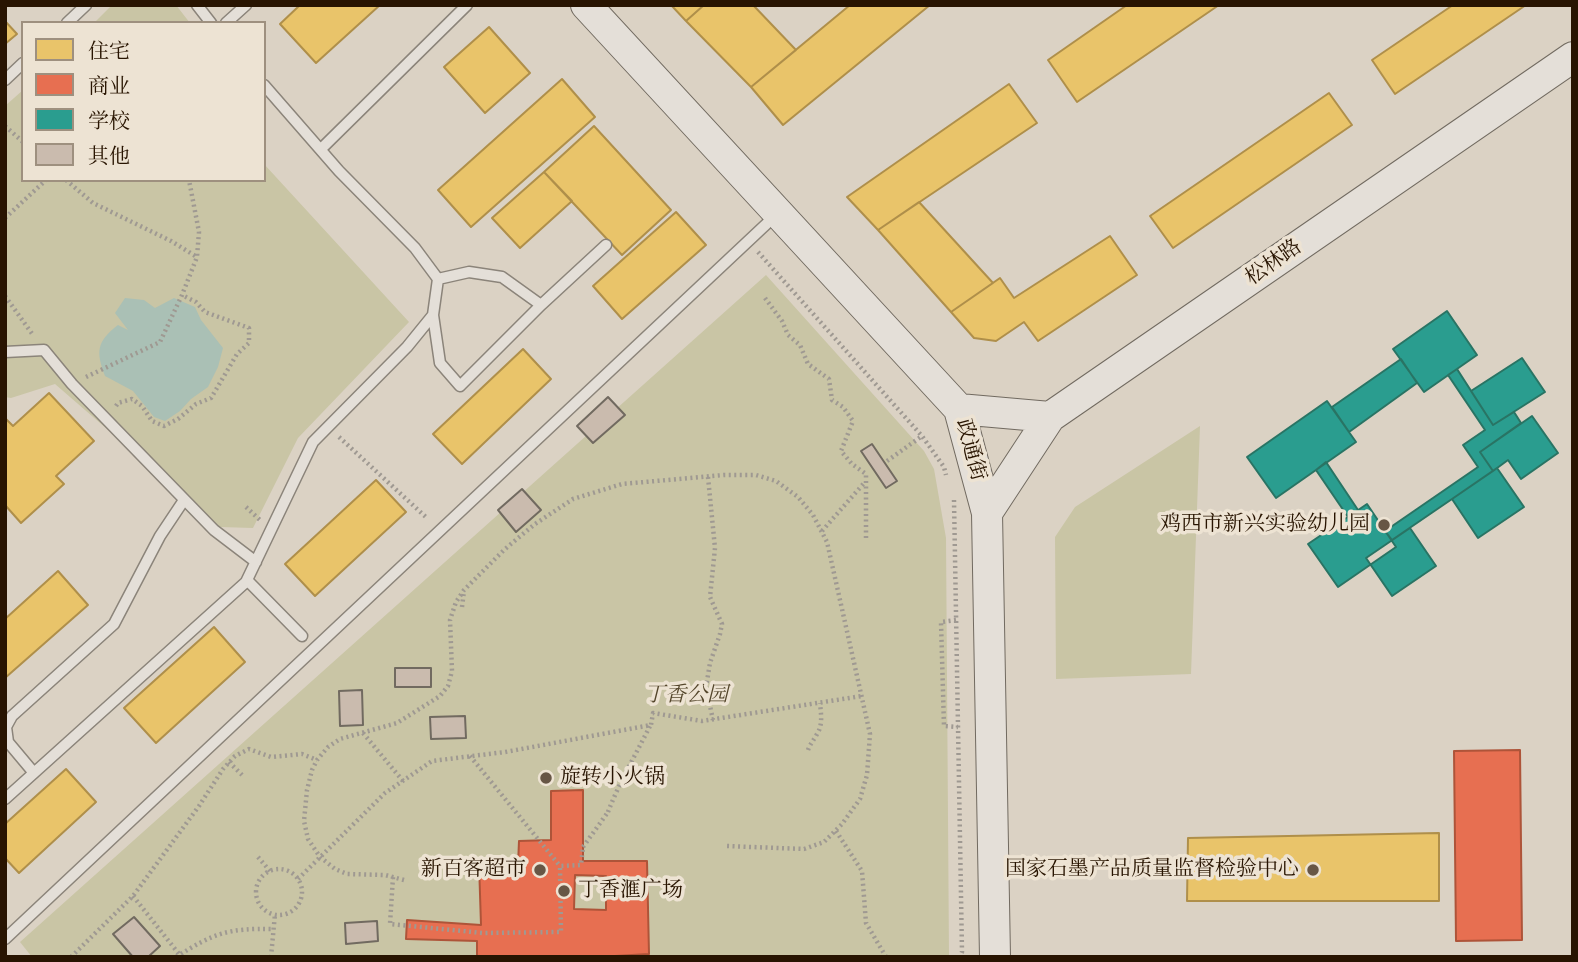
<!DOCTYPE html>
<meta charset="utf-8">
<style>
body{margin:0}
#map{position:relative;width:1578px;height:962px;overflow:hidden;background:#dbd2c4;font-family:"Gentium Book Plus","Noto Serif SC",serif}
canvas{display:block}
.frame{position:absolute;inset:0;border:7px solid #281401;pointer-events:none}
.legend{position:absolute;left:21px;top:21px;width:245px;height:161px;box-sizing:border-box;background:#ede3d3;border:2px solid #9e907f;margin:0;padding:9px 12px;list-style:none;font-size:21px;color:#281401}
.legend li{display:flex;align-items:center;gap:14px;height:35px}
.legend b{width:35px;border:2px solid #9e907f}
</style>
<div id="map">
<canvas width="1578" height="962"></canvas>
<div class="frame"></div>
<ul class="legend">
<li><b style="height:19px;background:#e9c46a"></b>住宅</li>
<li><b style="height:19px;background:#e76f51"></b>商业</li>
<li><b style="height:19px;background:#2a9d8f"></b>学校</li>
<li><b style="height:19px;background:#cabbae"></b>其他</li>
</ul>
</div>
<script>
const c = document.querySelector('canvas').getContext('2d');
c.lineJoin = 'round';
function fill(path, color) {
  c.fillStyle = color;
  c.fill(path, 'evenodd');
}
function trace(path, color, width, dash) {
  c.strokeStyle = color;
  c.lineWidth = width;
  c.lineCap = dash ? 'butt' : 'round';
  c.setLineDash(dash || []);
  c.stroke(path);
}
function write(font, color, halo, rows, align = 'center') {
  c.font = font + ' "Gentium Book Plus","Noto Serif SC",serif';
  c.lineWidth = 7;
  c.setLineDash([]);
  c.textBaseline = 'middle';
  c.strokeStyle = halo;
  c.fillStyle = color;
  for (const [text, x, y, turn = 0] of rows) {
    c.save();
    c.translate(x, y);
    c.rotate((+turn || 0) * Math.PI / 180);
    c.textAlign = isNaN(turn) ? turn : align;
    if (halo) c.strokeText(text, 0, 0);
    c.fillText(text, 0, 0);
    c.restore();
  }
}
const green = new Path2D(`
 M112,5H176L190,23H94Z
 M23,90V180H264V164L409,322L298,438L253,528L220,527L55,384L11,398L5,397V106Z
 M766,275L924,451L934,469L946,538L949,957H32L20,942Z
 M1200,426L1191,674L1056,679L1055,537L1075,507Z`);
const water = new Path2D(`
 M125,298L144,300L155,308L174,298L195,307L201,320L223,348L218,367L208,387L191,399L180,411L165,421L154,417L133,391L105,376C96,352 96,342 118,325L128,330L115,313Z`);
const homes = new Path2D(`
 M300,5H380L316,63L280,24Z
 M671,5H704L686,21Z
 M704,5H753L796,50L751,87L686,21Z
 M850,5H930L783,125L751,87Z
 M1127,5H1219L1077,102L1048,60Z
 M1453,5H1526L1395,94L1372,60Z
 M5,21L17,34L5,44Z
 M489,27L530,73L485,113L444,67Z
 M562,79L595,117L471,227L438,190Z
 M1009,84L1037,123L878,230L847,197Z
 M1329,93L1352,125L1173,248L1150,216Z
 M594,126L671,210L622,255L544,172Z
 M544,172L572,201L520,248L492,218Z
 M919,202L993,283L951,312L878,230Z
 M676,212L706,245L622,319L593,286Z
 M1110,236L1137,275L1038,341L1024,322L996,341L974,338L951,312L1000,278L1014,298Z
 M523,349L551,379L462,464L433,434Z
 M49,393L94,441L56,476L64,484L21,523L5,505V418L13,426Z
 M376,480L406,512L315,596L285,564Z
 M58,571L88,605L5,678V619Z
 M214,627L245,662L156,743L124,708Z
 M66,769L96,802L19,873L5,858V824Z
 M1439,833V901H1187L1188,838Z`);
const shops = new Path2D(`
 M1520,750L1522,940L1456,941L1454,751Z
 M583,790V861H647L649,954L598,957H477V941L406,939L407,920L481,925L479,863L518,865L519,841L551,840V791Z
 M575,875L606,876V910L574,909Z`);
const schools = new Path2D(`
 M1447,311L1477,355L1424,392L1393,349Z
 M1522,358L1545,392L1493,425L1471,391Z
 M1401,359L1417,383L1349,432L1332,407Z
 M1457,369L1493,425L1514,412L1521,423L1480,452L1493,471L1392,540L1385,531L1478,467L1463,445L1485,430L1448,375Z
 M1327,401L1356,442L1276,498L1247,457Z
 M1532,416L1558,453L1521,479L1508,460L1493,471L1480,452Z
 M1326,462L1358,510L1348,517L1316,470Z
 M1497,468L1524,507L1478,538L1452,499Z
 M1367,504L1396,547L1338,587L1308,544Z
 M1410,528L1436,566L1392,596L1366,558Z`);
const building = new Path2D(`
 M608,397L625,415L593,443L577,426Z
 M872,444L897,481L886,488L861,451Z
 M522,489L541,510L516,532L498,510Z
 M395,668H431V687H395Z
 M362,690L363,725L340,726L339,691Z
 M465,716L466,738L431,739L430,717Z
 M134,917L160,946L148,957H133L113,934Z
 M377,921L378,941L346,944L345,923Z`);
const path = new Path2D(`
 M5,126L23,142
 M66,180L93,203L171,241L197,257
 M5,218L46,180
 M758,252L922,436L944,467L946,475
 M5,296L33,335
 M765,298L782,321L788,335L800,345L808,364L829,379L832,400L843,407L853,421L841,451L852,464L866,474V538
 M86,377L160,342L182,295L197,257L199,232L189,180
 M116,406L118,403L132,399L142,406L152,421L164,426L178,419L196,404L211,398L237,354L249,343V328L205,312L196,302L182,295
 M339,437L428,519
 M887,461L922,436
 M708,477L715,548L710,597L722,624L720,634L710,663L706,687L713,720
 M954,500L962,952L960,957
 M246,507L260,520
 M822,531L865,482
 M462,607L464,591
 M956,620L941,622L944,726L958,727
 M363,733L403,781
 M808,750C810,744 814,740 817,734C823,725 821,714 820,703
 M229,762L242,775
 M608,812C619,783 636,754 650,726
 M836,831L862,871L866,923L886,957
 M258,857L270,871
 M256 892a23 23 0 1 1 46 0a23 23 0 1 1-46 0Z
 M393,877L390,924L483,933L561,932L560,866L581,865L583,847
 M298,879L385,793L432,761L505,752L651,725L653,713L702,721L862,696
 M404,880L385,875L347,874L335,869L320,857L308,839L304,821L307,790L312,770L317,760L328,747L340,739L397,723L440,696L448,686L452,671L450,620L456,602L464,590L505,549L535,524L573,499L622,484L724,475H756L776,481L798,497L813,515L827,542L870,734L867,775L860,799L842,824L824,842L804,849L726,846
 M133,896L179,954
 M71,957L133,896L199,806L223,769L235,756L249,749L271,757L302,754L317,760
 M176,957C214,933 228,928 274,929
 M271,957L275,914`);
const lane = new Path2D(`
 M197,5L211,23
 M67,23L86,5
 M226,23L246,5
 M5,80L23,63
 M321,149L467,5
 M438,279L469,272L502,277L541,305L606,245
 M433,315L440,363L460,386L541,305
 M5,352L44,350L72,384L214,530L256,562
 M247,580L302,636
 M34,773L8,742L6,727L12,716L114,624L160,536L184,500
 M5,799L246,582L313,442L407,347L433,315L438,279L415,248L339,171L264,85
 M5,939L776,215`);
const secondary = new Path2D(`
 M586,5L959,409L987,513L995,957
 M959,409L1050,417L1573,57
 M987,513L1050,417`);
const pathBridge = new Path2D(`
 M470,756L560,866
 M583,847L608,812`);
const markers = [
 [1384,525,7,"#675645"],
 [546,778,7,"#675645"],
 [540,870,7,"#675645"],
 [1313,870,7,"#675645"],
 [564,891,7,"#675645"]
];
const streetNames = [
 ["松林路",1274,263,-35],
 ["政通街",970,450,75]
];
const poiNames = [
 ["鸡西市新兴实验幼儿园",1370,525],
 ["旋转小火锅",560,778,"left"],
 ["新百客超市",526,870],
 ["国家石墨产品质量监督检验中心",1299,870],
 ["丁香滙广场",578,891,"left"]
];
const parkNames = [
 ["丁香公园",686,696]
];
fill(green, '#c9c5a5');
fill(water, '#aac0b5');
fill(homes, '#e9c46a');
trace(homes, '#af8f4a', 2);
fill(shops, '#e76f51');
trace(shops, '#ae5439', 2);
fill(schools, '#2a9d8f');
trace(schools, '#297464', 2);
fill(building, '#cabbae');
trace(building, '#716a60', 2);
trace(lane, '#8b847a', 13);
trace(secondary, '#716a60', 32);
trace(path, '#9f9992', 4.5, [2, 3.5]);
trace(lane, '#e4dfd8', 10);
trace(secondary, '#e4dfd8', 30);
trace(pathBridge, '#9f9992', 4.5, [2, 3.5]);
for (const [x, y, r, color] of markers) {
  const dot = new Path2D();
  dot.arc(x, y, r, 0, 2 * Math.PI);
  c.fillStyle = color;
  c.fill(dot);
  trace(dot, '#ede3d3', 2.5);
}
write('21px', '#281401', '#ede3d3', streetNames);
write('21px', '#281401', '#ede3d3', poiNames, 'right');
write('italic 21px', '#54462b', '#ede3d3', parkNames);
</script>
